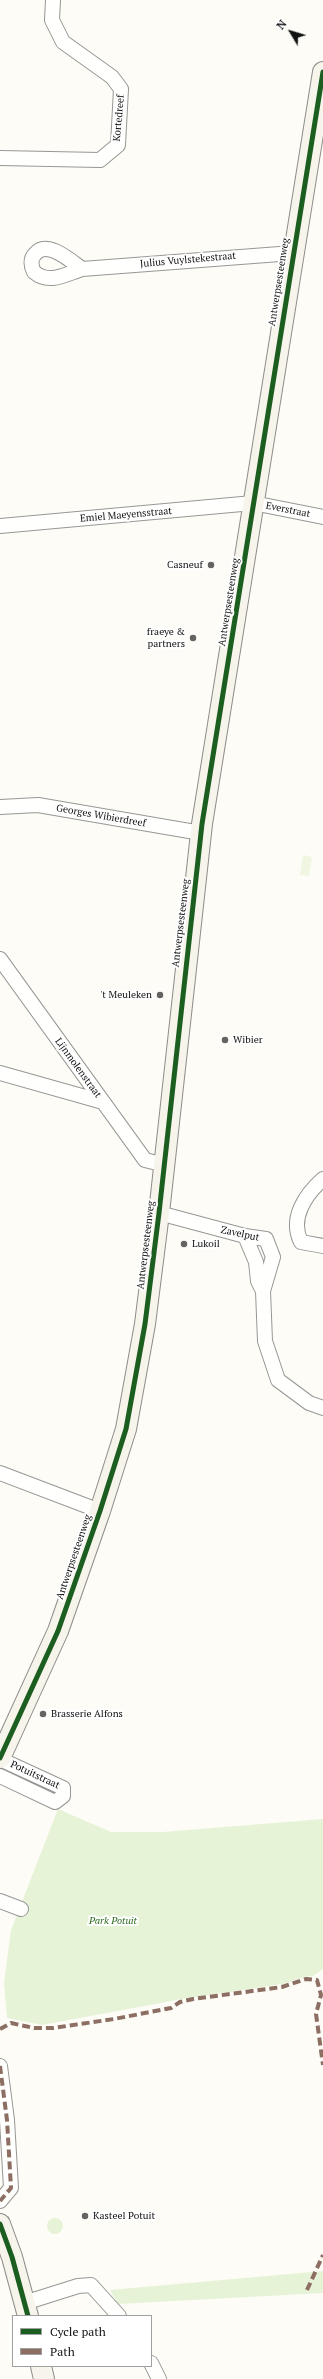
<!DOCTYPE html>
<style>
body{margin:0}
#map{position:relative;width:323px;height:2379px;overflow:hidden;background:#fdfcf7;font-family:"PT Serif",serif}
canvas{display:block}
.legend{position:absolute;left:12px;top:2315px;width:140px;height:52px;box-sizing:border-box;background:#fff;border:1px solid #a0a0a0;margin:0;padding:5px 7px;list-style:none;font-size:12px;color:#111}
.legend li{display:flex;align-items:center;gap:8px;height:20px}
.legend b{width:20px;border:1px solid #a0a0a0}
.north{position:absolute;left:271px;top:12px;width:40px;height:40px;-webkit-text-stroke:3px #fff;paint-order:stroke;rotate:308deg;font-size:11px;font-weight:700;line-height:16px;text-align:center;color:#111}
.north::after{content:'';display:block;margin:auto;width:14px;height:18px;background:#111;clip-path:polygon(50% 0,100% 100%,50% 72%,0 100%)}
</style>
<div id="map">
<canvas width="323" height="2379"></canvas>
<ul class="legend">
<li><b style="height:5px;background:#1b5e20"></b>Cycle path</li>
<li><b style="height:5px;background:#8d6e63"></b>Path</li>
</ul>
<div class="north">N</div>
</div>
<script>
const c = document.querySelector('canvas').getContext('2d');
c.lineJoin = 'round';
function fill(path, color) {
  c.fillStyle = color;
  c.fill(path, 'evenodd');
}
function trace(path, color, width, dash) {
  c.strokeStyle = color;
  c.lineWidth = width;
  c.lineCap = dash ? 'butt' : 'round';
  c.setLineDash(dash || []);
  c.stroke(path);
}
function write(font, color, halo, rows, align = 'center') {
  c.font = font + ' "PT Serif",serif';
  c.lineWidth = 4;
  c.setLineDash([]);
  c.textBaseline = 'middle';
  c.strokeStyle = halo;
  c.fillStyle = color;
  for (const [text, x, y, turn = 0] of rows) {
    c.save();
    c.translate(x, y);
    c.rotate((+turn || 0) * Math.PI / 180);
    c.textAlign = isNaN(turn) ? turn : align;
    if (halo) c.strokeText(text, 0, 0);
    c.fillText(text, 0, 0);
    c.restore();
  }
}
const green = new Path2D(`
 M58,1809L111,1832H163L323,1819V1969L313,1976L304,1977L283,1984L182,1999L42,2025L7,2018L4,1983L11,1930Z
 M47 2226a8 8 0 1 1 16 0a8 8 0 1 1-16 0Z
 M323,2271V2293L118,2304L110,2290Z`);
const pitch = new Path2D(`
 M303,855L312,857L309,876L300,875Z`);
const minor = new Path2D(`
 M0,158L100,160L118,145L121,89L112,77L63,42L52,20L53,0
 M82,269C71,261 47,239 35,254C30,259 31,266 34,272C49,285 66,274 82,269L293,253
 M0,526L253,503L323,517
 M0,807L38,805L201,833
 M0,959L145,1160L165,1165
 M0,1073L103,1102
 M323,1179C306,1194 289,1218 301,1242L323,1246
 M159,1213L245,1236L266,1239L273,1257L263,1291
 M245,1236L256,1262L258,1281L263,1291L265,1341L278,1380L309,1403L323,1408
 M0,1473L100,1511
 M0,1759L63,1788V1796L55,1802L0,1776
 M0,1901L21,1909
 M0,2066L7,2120L11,2188L0,2201
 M24,2303L78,2286L91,2285L119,2316
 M151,2363L159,2379`);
const secondary = new Path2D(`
 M0,1758L58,1631L100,1511L126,1429L145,1324L159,1213L202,824L323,72
 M0,2224L12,2257L28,2316
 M41,2366L44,2379`);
const quiet = new Path2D(`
 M0,2029L11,2023L34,2028H53L114,2019L171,2008L180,2002L193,1999L282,1987L306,1979L317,1980L321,1995L316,2014L323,2065
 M0,2066L7,2120L11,2188L0,2201
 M307,2290L323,2255`);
const cycleway = new Path2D(`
 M0,1758L58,1631L100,1511L126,1429L145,1324L159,1213L202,824L323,72
 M0,2224L12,2257L28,2316`);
const markers = [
 [211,565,4,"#646362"],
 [193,638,4,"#646362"],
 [160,995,4,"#646362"],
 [225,1040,4,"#646362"],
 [184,1244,4,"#646362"],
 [43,1714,4,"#646362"],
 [85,2216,4,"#646362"]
];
const streetNames = [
 ["Kortedreef",119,118,-85],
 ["Julius Vuylstekestraat",188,260,-5],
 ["Antwerpsesteenweg",279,282,-81],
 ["Everstraat",288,510,11],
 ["Emiel Maeyensstraat",126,515,-5],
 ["Antwerpsesteenweg",229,602,-81],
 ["Georges Wibierdreef",101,816,10],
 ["Antwerpsesteenweg",181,923,-83],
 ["Lijnmolenstraat",78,1068,54],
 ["Zavelput",240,1234,12],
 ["Antwerpsesteenweg",146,1245,-83],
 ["Antwerpsesteenweg",74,1557,-71],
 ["Potuitstraat",35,1775,25]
];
const poiNames = [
 ["Casneuf",203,565,"right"],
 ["fraeye &",185,632,"right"],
 ["partners",185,644,"right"],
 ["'t Meuleken",152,995,"right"],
 ["Wibier",233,1040],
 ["Lukoil",192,1244],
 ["Brasserie Alfons",51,1714],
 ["Kasteel Potuit",93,2216]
];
const parkNames = [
 ["Park Potuit",113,1921]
];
fill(green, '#e7f3d7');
fill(pitch, '#f0f6e1');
trace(minor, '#979795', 16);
trace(secondary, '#8e8d8b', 22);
trace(minor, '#fffffe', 14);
trace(secondary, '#f6f4eb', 20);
trace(quiet, '#8d6e63', 4, [8, 4]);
trace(cycleway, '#1b5e20', 5);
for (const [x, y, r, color] of markers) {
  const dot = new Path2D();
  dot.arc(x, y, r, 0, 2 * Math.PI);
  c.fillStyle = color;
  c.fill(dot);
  trace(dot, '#fff', 1.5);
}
write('10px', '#111', '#fff', streetNames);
write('10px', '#111', '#fff', poiNames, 'left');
write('italic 10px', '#2f6b1f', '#fff', parkNames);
</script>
